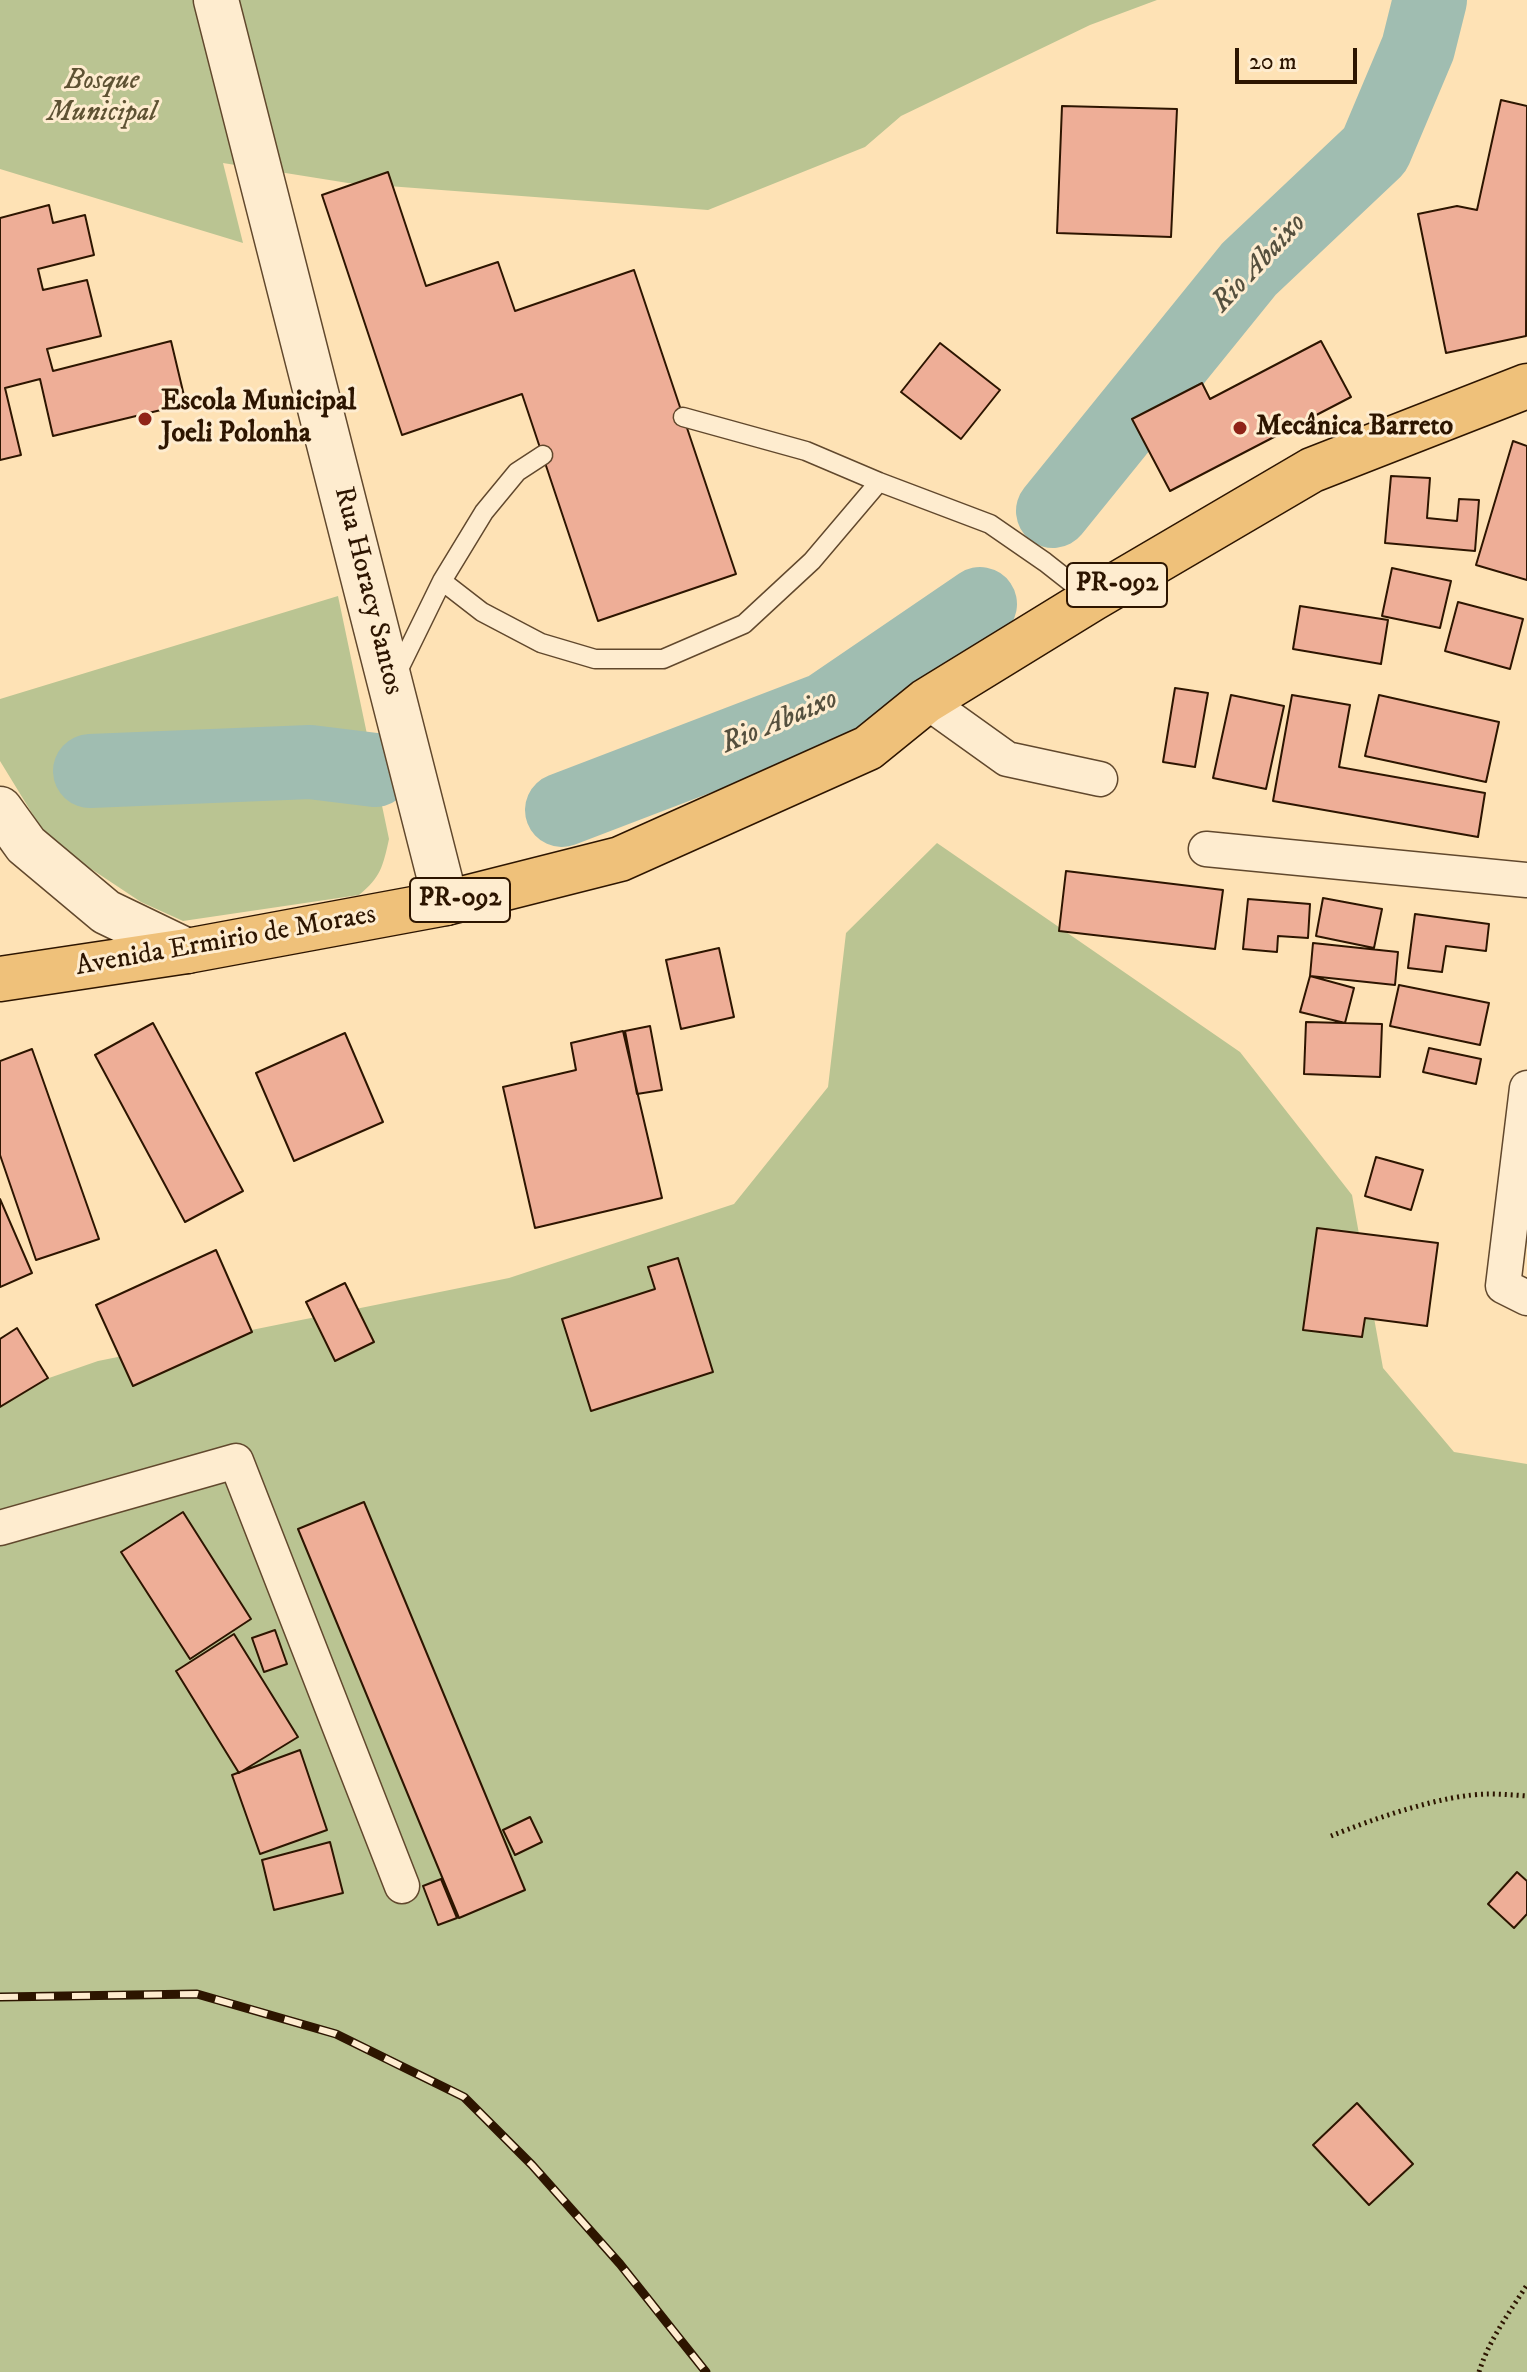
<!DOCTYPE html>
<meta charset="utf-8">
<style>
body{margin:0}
#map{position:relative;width:1527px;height:2372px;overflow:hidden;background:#fee2b5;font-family:"IM FELL DW Pica",serif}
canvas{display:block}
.scale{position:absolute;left:1235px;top:48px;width:122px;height:36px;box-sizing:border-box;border:4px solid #2d1500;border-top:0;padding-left:10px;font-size:24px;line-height:28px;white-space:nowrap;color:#2d1500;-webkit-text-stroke:6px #feeccf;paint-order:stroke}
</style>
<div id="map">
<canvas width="1527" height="2372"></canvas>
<div class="scale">20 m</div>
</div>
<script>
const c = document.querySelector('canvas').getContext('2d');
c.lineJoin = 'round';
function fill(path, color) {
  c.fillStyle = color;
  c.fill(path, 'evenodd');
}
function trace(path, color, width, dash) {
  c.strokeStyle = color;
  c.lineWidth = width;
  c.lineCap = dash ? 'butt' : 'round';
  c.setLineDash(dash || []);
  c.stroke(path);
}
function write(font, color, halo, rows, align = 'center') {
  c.font = font + ' "IM FELL DW Pica",serif';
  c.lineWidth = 6;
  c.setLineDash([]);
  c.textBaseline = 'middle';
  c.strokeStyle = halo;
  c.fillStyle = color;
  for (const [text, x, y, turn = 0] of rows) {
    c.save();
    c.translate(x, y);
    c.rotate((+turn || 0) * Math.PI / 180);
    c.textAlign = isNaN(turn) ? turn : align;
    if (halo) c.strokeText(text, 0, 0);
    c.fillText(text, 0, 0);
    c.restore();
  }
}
const green = new Path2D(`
 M0,0H1157L1090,25L901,116L865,147L708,210L348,183L223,163L243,243L0,169Z
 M338,596L389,839C383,866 381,877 359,895L183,921L141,902L49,841L0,761V699Z
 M937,843L1240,1052L1352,1195L1383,1368L1454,1452L1527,1464V2372H0V1395L98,1361L509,1278L734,1204L828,1087L846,933Z`);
const river = new Path2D(`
 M1053,511L1249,269L1375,150L1418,48L1430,0
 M90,771L310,762L375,770
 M562,810L826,709L980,604`);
const building = new Path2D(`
 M1501,100L1527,106L1526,336L1446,353L1418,214L1457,206L1477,210Z
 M1062,106L1177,109L1171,237L1057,233Z
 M388,172L426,286L498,262L515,311L634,270L736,574L598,621L522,394L402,435L322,195Z
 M49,205L53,223L85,215L94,255L38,269L43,290L87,280L101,336L47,349L53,371L171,341L186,404L53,436L40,379L5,388L21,455L0,460V218Z
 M1321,341L1351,397L1170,491L1132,419L1202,383L1210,399Z
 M940,343L1000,390L961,439L901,392Z
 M1513,441L1527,446V580L1476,565Z
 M1391,476L1430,478L1427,518L1457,521L1459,499L1479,500L1475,551L1385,543Z
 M1392,568L1451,581L1440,628L1382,616Z
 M1458,602L1523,619L1510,669L1445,651Z
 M1300,606L1388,620L1381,664L1293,649Z
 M1175,688L1208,693L1195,767L1163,762Z
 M1231,695L1284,706L1266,789L1213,778Z
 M1292,695L1350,705L1339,767L1485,793L1478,837L1273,801Z
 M1379,695L1499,722L1486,782L1365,756Z
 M1066,871L1223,890L1215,949L1059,931Z
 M1323,898L1382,909L1374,948L1316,936Z
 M1248,899L1310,904L1308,938L1278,936L1277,952L1243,949Z
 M1415,914L1489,924L1486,951L1446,946L1442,972L1408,968Z
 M1313,943L1398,952L1395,985L1310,976Z
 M719,948L734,1017L681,1029L666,960Z
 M1310,976L1354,988L1345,1023L1300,1012Z
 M1399,985L1489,1003L1480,1045L1390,1026Z
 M1306,1022L1382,1024L1380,1077L1304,1074Z
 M153,1023L243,1191L185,1222L95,1055Z
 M650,1026L662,1090L637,1094L625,1031Z
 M623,1031L662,1198L535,1228L503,1087L576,1070L571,1043Z
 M345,1033L383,1122L294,1161L256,1073Z
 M1429,1048L1481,1059L1476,1084L1423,1072Z
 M32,1049L99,1239L36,1260L0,1155V1061Z
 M1376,1157L1423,1170L1411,1210L1365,1196Z
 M0,1199L32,1273L0,1287Z
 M1317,1228L1438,1243L1427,1326L1365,1318L1362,1337L1303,1330Z
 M216,1250L252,1332L133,1386L96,1305Z
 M678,1258L713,1372L591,1411L562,1319L655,1289L648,1267Z
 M345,1283L374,1342L335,1361L306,1302Z
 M17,1328L48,1378L0,1407V1339Z
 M364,1502L525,1890L459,1918L298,1529Z
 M183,1512L251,1619L190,1659L121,1552Z
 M275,1630L287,1664L264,1672L252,1638Z
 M234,1634L298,1737L239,1773L176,1671Z
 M300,1750L327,1830L260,1854L232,1775Z
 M530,1817L542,1842L515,1855L503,1830Z
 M330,1842L343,1893L274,1910L262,1860Z
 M1517,1872L1527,1881V1914L1514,1928L1488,1904Z
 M441,1879L457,1918L438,1925L423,1886Z
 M1357,2103L1413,2164L1369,2205L1313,2145Z`);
const path = new Path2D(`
 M1331,1836C1373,1819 1444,1794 1489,1794C1502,1794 1514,1795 1527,1796
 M1479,2372C1489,2340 1509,2313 1527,2285`);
const service = new Path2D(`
 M683,417L806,451L879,482L990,524L1045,562L1092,599
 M442,581L482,612L541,643L595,659H663L744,624L812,561L879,482
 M396,675L442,581L484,512L517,472L543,455`);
const minor = new Path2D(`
 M926,701L1007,759L1100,779
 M1206,849L1527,880
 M1527,1088L1503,1286L1527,1298
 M0,1528L236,1461L402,1886`);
const tertiary = new Path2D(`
 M216,0L446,903
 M0,809L26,845L106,912L187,951`);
const primary = new Path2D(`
 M0,979L187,951L446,903L620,859L868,748L926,701L1092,599L1312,470L1527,386`);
const rail = new Path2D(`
 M0,1997L197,1994L336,2034L464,2097L532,2165L620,2264L706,2372`);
const markers = [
 [145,419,8,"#8f2418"],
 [1240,428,8,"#8f2418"]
];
const shields = [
 [1117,585,100],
 [460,900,100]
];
const shieldNames = [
 ["PR-092",1117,585],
 ["PR-092",460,900]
];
const parkNames = [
 ["Bosque",102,82],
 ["Municipal",102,114]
];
const poiNames = [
 ["Escola Municipal",161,403],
 ["Joeli Polonha",161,435],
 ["Mecânica Barreto",1256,428]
];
const streetNames = [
 ["Rua Horacy Santos",367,591,76],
 ["Avenida Ermirio de Moraes",226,942,-10]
];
const waterNames = [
 ["Rio Abaixo",1260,264,-47],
 ["Rio Abaixo",780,723,-23]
];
fill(green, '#bac492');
trace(river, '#a0bdb1', 74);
fill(building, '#eeae97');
trace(building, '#2d1500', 2);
trace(service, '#61482d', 21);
trace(minor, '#61482d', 37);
trace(tertiary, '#61482d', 47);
trace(primary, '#2d1500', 47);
trace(path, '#2d1500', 5, [2, 4]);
trace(service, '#feeccf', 18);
trace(minor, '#feeccf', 34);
trace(tertiary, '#feeccf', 44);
trace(primary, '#efc17a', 44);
trace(rail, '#2d1500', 9);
trace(rail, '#feeccf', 6, [18]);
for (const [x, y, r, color] of markers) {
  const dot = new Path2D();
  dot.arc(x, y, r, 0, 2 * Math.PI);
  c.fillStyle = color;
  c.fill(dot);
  trace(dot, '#feeccf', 3);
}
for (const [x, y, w] of shields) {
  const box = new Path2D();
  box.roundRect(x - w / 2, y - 22, w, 44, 6);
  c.fillStyle = '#feeccf';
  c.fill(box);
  trace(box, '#2d1500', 2);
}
write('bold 26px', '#2d1500', null, shieldNames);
write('italic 28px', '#5e5233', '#feeccf', parkNames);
write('bold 28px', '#2d1500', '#feeccf', poiNames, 'left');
write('28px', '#2d1500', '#feeccf', streetNames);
write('italic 30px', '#55503e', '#feeccf', waterNames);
</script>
